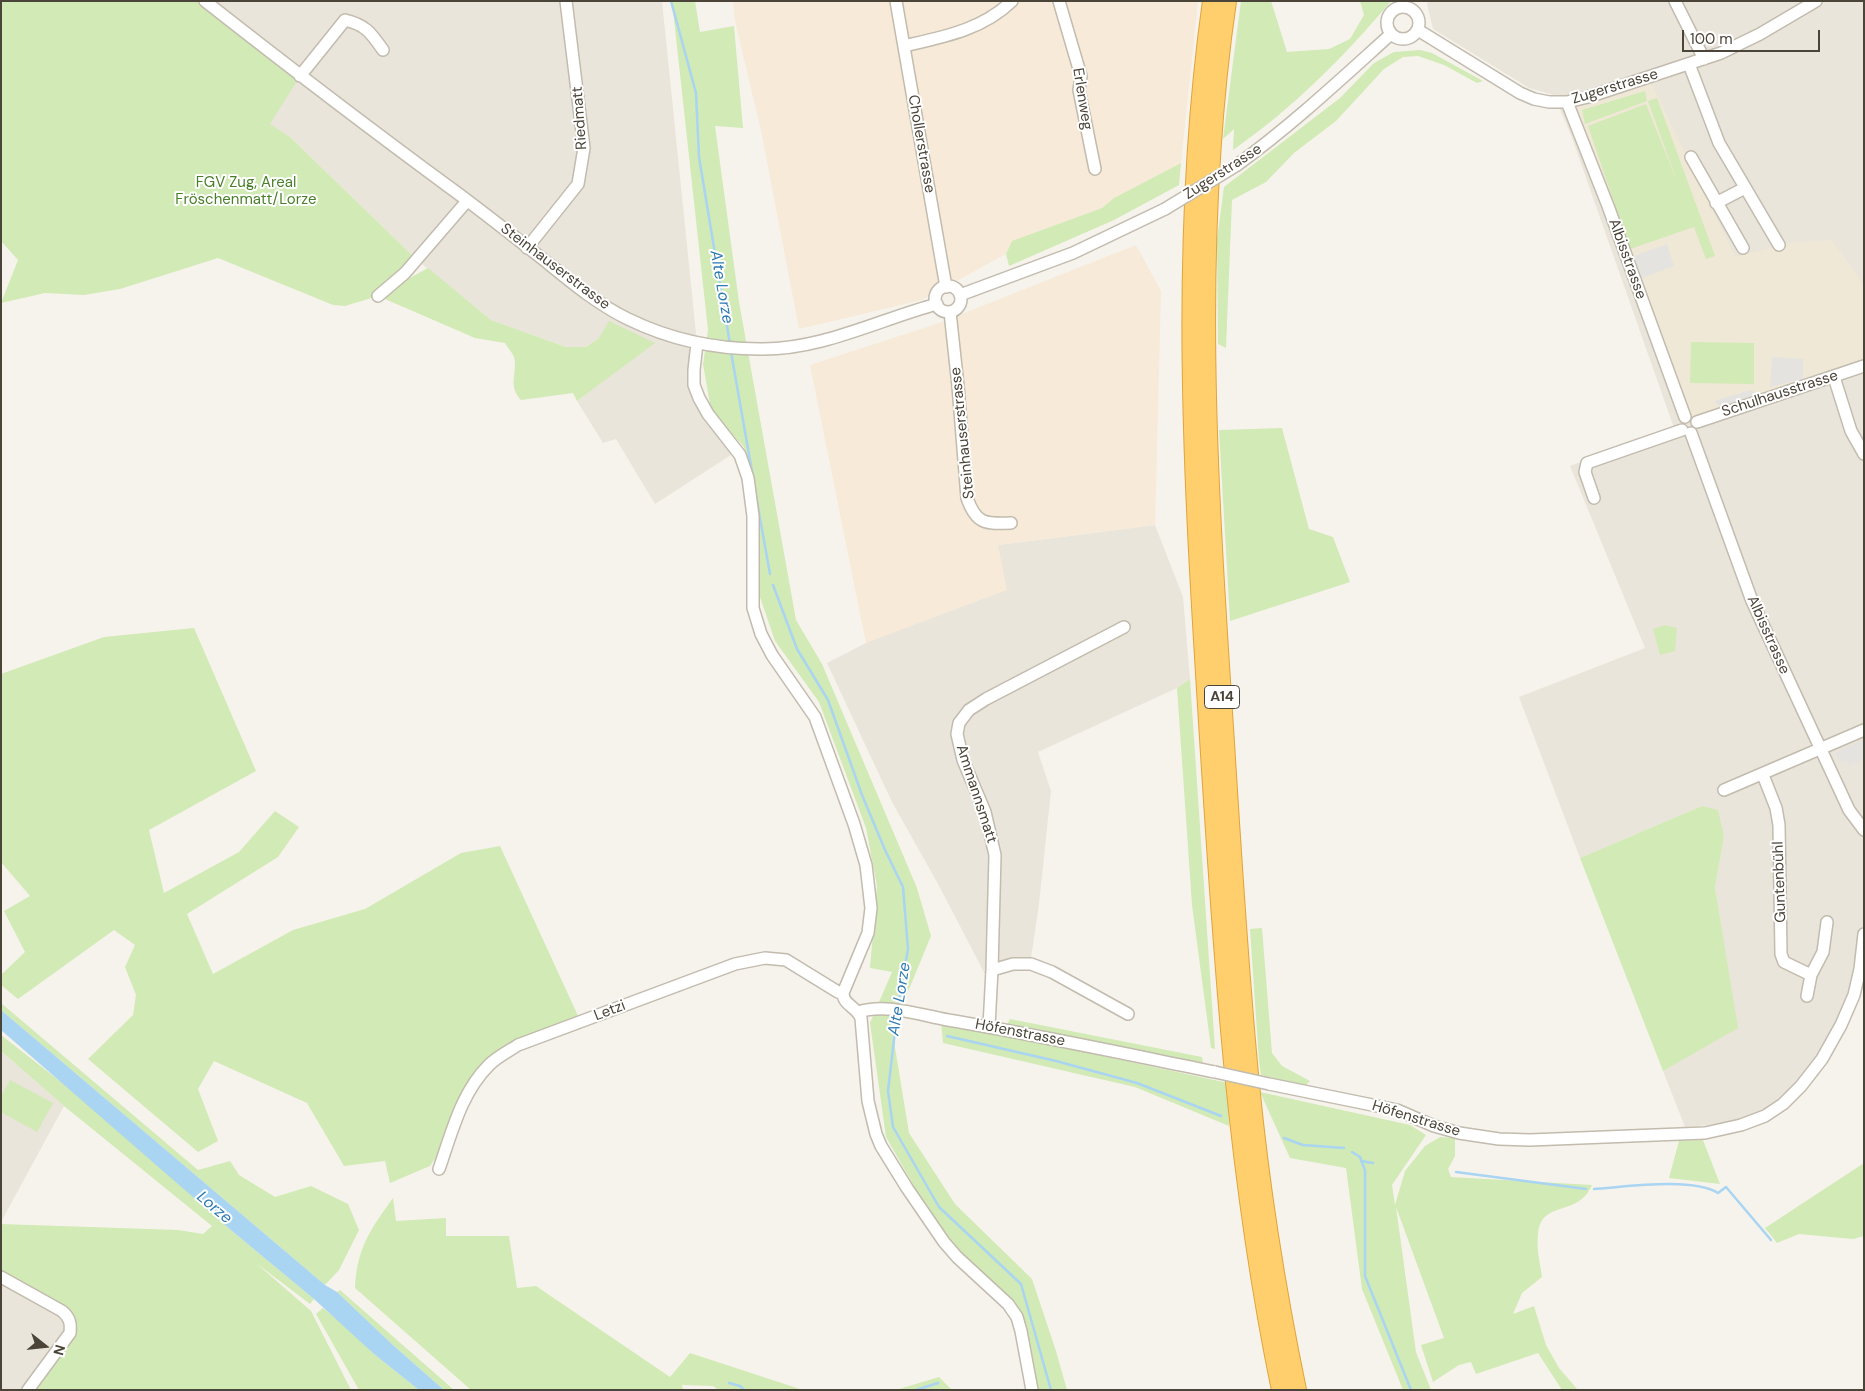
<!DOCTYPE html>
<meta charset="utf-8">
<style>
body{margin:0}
#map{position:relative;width:1865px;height:1391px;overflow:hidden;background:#f6f3ec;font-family:"DM Sans",sans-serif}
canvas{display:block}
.frame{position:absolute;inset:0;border:2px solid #4b4439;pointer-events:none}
.north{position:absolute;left:20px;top:1321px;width:50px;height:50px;-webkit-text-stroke:4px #fff;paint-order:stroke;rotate:106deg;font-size:14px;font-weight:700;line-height:20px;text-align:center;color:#4b4439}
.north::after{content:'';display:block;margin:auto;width:18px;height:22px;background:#4b4439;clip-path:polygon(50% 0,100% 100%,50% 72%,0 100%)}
.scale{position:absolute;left:1682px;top:30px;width:138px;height:22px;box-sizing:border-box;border:2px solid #4b4439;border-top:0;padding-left:6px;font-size:15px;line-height:18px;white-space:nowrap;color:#4b4439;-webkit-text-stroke:4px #fff;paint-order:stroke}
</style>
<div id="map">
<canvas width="1865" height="1391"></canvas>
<div class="frame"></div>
<div class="north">N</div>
<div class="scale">100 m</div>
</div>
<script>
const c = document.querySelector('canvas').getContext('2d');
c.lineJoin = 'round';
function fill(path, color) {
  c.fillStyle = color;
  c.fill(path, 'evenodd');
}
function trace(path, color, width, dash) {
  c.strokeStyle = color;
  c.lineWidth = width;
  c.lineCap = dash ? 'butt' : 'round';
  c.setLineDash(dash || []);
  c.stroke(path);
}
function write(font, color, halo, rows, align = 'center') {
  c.font = font + ' "DM Sans",sans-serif';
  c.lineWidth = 4;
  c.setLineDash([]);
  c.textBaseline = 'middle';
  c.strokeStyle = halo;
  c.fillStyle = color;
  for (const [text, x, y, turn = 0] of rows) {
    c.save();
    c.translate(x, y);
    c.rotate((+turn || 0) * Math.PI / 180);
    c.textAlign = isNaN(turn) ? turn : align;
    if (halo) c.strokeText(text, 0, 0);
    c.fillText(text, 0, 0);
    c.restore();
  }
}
const residential = new Path2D(`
 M205,1H662L697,343L695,394L731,455L655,504L616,439L603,443L577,401L654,342L599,338L586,347H566L491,320L417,260L290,137L269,124Z
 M1429,1H1864V947L1845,1014L1810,1075L1750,1121L1685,1127L1663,1071L1737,1027L1715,887L1724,837L1702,806L1580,858L1519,697L1645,648L1570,466L1674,428L1572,138L1554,95L1529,88L1433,29L1427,4Z
 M1155,525L1183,597L1190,679L1177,688L1038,752L1051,791L1039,904L1031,958L986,976L938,884L892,802L827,663L866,643L998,545Z
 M1,1051L64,1106L1,1222Z
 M1,1283L58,1313L63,1318L64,1327L63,1335L22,1390H1Z`);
const commercial = new Path2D(`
 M733,1H1198L1181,163L1114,198L1102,208L1012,241L1006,254L922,300L799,329L762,135L735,21Z
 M1136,245L1161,291L1155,525L998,545L1007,590L866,643L810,365L939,323Z`);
const education = new Path2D(`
 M1649,78L1735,257L1790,243L1831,240L1864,285V366L1697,422L1685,417L1574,121V101Z`);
const green = new Path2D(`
 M1,1H205L300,76L270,124L290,137L417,260L381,294L428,268L491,320L566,347H586L599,338L609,321L655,343L577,401L573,393L521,400C507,385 518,373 514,357C512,352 507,347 505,343L475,338L378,296L345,306L333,305L218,258L120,289L84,295L45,293L1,303L18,260L1,241Z
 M672,1H695L700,32L734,26L743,128L715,126L739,302L796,620L822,664L917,888L931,936L900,1011L893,1035L909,1133L955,1204L1032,1279L1056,1351L1067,1390H1036L1021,1316L939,1230L886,1137L870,1023L892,972L870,968L877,886L866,828L819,702L775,641L760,597L759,531L744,447L711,410L703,364L708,330Z
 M1241,1H1271L1287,52L1329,49L1350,39L1364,15L1360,1H1391C1344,57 1293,108 1233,150L1234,129L1223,139Z
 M1420,50L1432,53L1483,81L1477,83L1444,65L1418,56L1403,57L1384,69L1336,121L1294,153L1266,182L1232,200L1226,348L1218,344L1217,240L1224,187L1340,98L1374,63L1394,52Z
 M1645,91L1647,101L1585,124L1582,110Z
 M1657,98L1715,256L1706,259L1694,227L1630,249L1588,126L1646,104L1678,184L1648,101Z
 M1181,163L1179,185L1114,220L1009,266L1006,254L1012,241L1102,208L1114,198Z
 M1691,342L1754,343V384L1690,383Z
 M1282,428L1309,529L1333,537L1350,582L1230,621L1219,430Z
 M1665,625L1677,628L1675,651L1660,655L1653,629Z
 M194,628L256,771L149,830L164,893L239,852L275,811L299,827L278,857L187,914L213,974L293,930L365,909L461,853L500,846L579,1018L515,1041L489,1057L468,1083L438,1154L430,1166L390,1183L385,1161L344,1166L307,1103L214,1061L198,1089L218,1141L198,1152L88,1059L133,1015L136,995L125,967L135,945L114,930L18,999L1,985V975L25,952L4,911L30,896L1,862V674L104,637Z
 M1190,679L1215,1049L1211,1048L1192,905L1177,688Z
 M1702,806L1718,810L1724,837L1715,887L1738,1028L1663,1071L1580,858Z
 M1262,928L1272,1053L1282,1066L1310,1081L1305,1086L1261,1075L1259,1061L1250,929Z
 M1,1003L198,1170L230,1161L239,1175L275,1197L311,1186L348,1204L359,1230L339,1270L325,1285L1,1010Z
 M1010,1019L1202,1057L1203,1063L1007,1025Z
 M941,1021L1228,1083L1229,1126L1135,1087L943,1043Z
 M1,1035L84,1100L232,1231L314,1299L310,1304L256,1263L311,1311L351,1390H33L75,1334C77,1322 75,1315 66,1307L1,1271V1224L178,1230L203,1234L212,1226L64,1106L1,1051Z
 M10,1080L53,1103L37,1132L1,1112V1096Z
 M1260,1092L1410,1125L1426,1135L1392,1185L1395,1205L1405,1171L1425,1146L1440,1137L1455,1138V1156L1448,1169L1451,1177L1592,1185C1578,1218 1541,1199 1538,1234C1536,1247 1540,1263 1542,1277L1522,1293L1513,1314L1534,1306L1546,1345L1559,1368L1578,1390H1562L1538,1353L1476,1374L1471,1362L1459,1365L1433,1382L1421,1345L1444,1338L1396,1207L1416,1352L1431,1390H1403L1362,1289L1346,1168L1290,1158Z
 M1703,1140L1720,1184L1669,1178L1679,1141Z
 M1864,1163V1236L1853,1239L1799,1234L1777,1243L1765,1228Z
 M393,1198L396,1221L446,1218V1236H509L517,1288L536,1286L670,1377L690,1353L803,1390H719L713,1386L682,1385L683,1390H471L355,1288C357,1248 370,1230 393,1198Z
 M340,1290L454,1390H444L394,1346L337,1292Z
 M323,1308L350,1330L374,1354L419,1390H359L316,1314Z
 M939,1377L951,1389L896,1390Z`);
const parking = new Path2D(`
 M1667,244L1674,266L1642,278L1634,256Z
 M1772,357L1803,359V379L1770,387Z
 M1750,390L1758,394L1720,407L1714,401Z
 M1864,739V759L1849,766L1847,760L1841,763L1835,753Z`);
const water = new Path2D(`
 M1,1010L325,1285L337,1292L394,1346L444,1390H419L374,1354L314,1299L232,1231L1,1030Z`);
const stream = new Path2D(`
 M671,1L696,93L699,157L730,344
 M731,352L753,477
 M754,485L770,574
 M773,585L797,649L828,700L862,795L885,850L903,887L908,949L898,1006
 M897,1014L888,1091L893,1127L939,1207L1021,1284L1051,1390
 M947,1036L1056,1061L1137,1083L1221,1116
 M1284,1138L1303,1145L1344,1148
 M1352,1152L1360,1157L1365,1170V1276L1411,1390
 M1361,1161L1373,1163
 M1456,1172L1586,1189
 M1594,1189C1625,1187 1692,1177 1718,1193L1726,1187L1771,1240
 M729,1383L740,1386L744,1390
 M916,1390L938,1383`);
const minor = new Path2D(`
 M205,1C289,67 374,132 460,195C488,216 516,238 544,260C571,282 597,304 628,319C669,339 714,349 760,349C821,350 878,320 937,304
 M896,1L946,287
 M1059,1L1081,76L1079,90L1095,169
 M1675,1L1704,59
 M1387 23a16 16 0 1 1 32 0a16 16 0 1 1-32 0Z
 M1418,30L1520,93L1534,99L1549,102H1567L1588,97L1721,53L1760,34L1816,1
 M904,46C943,37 982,30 1012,1
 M1689,64L1719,143L1779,245
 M300,76L345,20C366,25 371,33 383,50
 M1567,102L1608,206L1685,417
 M1691,157L1743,248
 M1237,165C1292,125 1341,79 1391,34
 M1716,203L1745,188
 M527,248L578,184L584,148L566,1
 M935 299a13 13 0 1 1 26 0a13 13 0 1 1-26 0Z
 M960,295L1073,253L1165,209
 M378,296L405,273L467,201
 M950,312L958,386L967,498C976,524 985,524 1011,523
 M697,343L694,370V385L699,398L708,414L740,455L748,478L753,516V608L761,634L772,655L815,717L854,824L866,865L871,908L868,933L843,993C843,1005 857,1007 861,1018L868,1101L876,1134L881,1146L907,1188L944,1242L957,1257L1008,1304L1017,1317L1021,1331L1032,1390
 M1834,377L1851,431L1864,454
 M1697,422L1864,366
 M1691,433L1752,601L1849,810L1864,830
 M1594,498L1585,472L1587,463L1682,430
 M1763,775L1776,808L1779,825L1781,954L1784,962L1811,975L1823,952L1827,922
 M1724,790L1864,730
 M992,970L1013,964H1031L1052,972L1128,1014
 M1807,996L1811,975
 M858,1012C886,1003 920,1015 948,1020C1038,1035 1126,1054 1215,1072
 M989,1026L992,970L995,855L985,812L963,760L957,734L959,723L969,710L986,699L1124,627
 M1269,1084L1397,1110L1434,1126L1459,1133L1499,1139L1530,1140L1705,1133L1741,1125L1765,1116L1783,1104L1801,1086L1822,1059L1841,1025L1854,995L1860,969L1864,934
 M439,1169C452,1132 461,1093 489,1065C497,1057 509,1051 518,1045L735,964L765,958L786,960L838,992L843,993
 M1,1277L62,1311C70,1318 71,1323 70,1333L28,1390`);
const highway = new Path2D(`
 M1212,1C1178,241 1193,481 1208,722C1222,945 1235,1170 1281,1390
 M1227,1C1191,247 1209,496 1225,743C1232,857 1239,971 1250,1085C1260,1187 1276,1289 1297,1390`);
const minorBridge = new Path2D(`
 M1165,209L1237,165
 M1215,1072L1269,1084`);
const shields = [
 [1222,697,35]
];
const shieldNames = [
 ["A14",1222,697]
];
const streetNames = [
 ["Zugerstrasse",1615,87,-17],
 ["Erlenweg",1082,99,81],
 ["Riedmatt",580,118,-94],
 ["Chollerstrasse",921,144,80],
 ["Zugerstrasse",1223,172,-33],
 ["Albisstrasse",1627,259,70],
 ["Steinhauserstrasse",555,267,37],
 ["Schulhausstrasse",1780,394,-18],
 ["Steinhauserstrasse",963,433,-96],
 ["Albisstrasse",1768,635,66],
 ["Ammannsmatt",976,794,72],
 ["Guntenbühl",1780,882,-92],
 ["Letzi",610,1011,-21],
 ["Höfenstrasse",1020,1033,11],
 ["Höfenstrasse",1416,1119,17]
];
const parkNames = [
 ["FGV Zug, Areal",246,183],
 ["Fröschenmatt/Lorze",246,200]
];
const waterNames = [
 ["Alte Lorze",721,287,80],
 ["Alte Lorze",900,999,-81],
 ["Lorze",214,1208,40]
];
fill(residential, '#eae5da');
fill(commercial, '#f7ead8');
fill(education, '#efe8d6');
fill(green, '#d2eab5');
fill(parking, '#e5e3e0');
fill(water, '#a9d4f2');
trace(stream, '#a9d4f2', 2.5);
trace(minor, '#c2bbae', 14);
trace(highway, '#e0a43c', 20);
trace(minor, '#fff', 11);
trace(highway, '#ffcf6e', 18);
trace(minorBridge, '#c2bbae', 14, []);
trace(minorBridge, '#fff', 11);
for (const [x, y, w] of shields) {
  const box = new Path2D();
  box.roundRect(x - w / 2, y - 11.5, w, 23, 4);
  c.fillStyle = '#fff';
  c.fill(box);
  trace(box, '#4b4439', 1);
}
write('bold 14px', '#4b4439', null, shieldNames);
write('15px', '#4b4439', '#fff', streetNames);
write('15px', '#4a7f2a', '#fff', parkNames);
write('italic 16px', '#2e7ab2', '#fff', waterNames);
</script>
